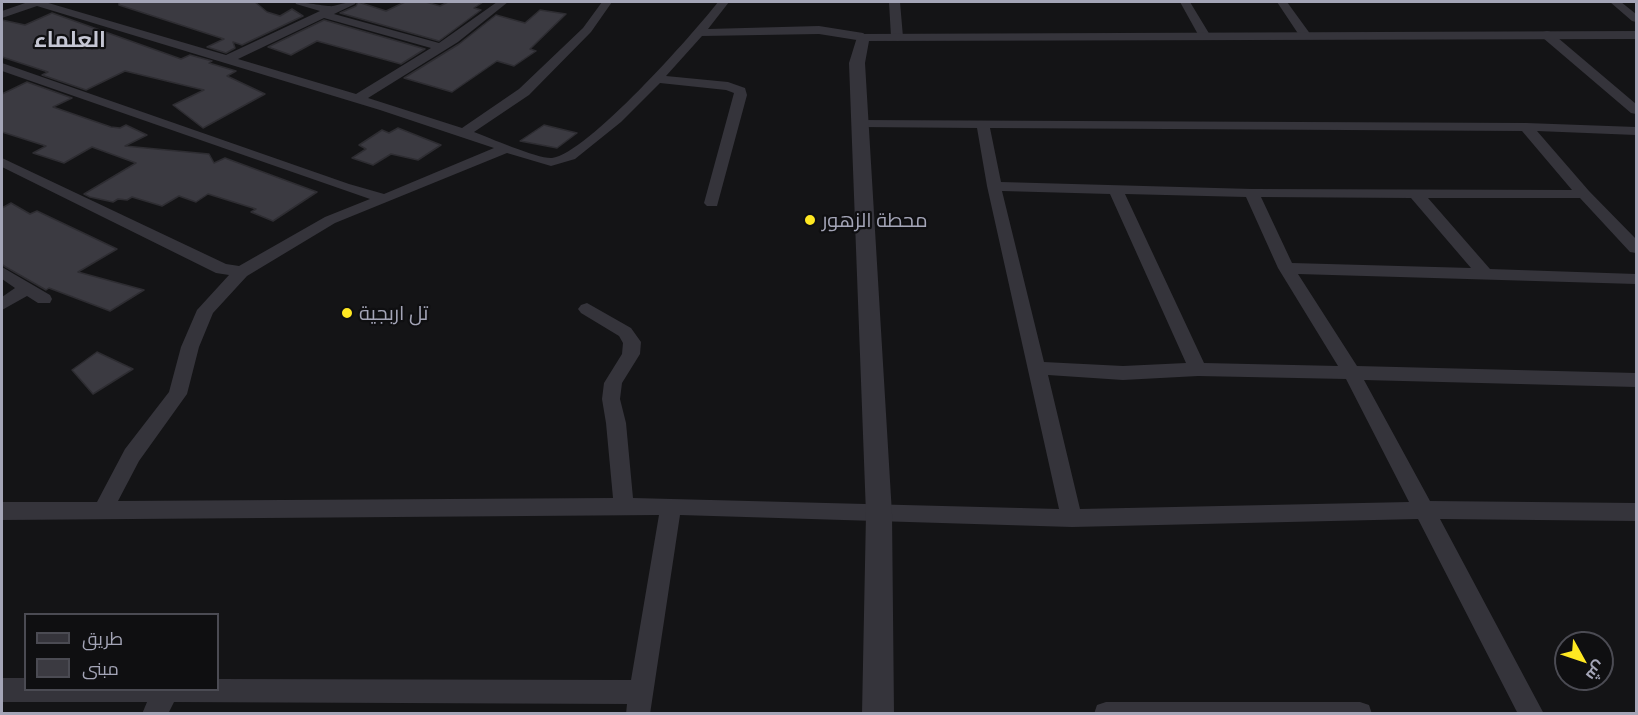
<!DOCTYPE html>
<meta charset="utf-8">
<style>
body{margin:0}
#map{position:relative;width:1638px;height:715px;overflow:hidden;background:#141416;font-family:Ubuntu,Cairo,sans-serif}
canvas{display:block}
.frame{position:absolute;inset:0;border:3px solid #a4a5b7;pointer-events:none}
.legend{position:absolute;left:24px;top:613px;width:195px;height:78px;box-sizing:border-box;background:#0f0f11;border:2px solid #4b4b53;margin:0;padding:8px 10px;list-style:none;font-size:18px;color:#a4a5b7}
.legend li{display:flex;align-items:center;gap:12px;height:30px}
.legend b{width:30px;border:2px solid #4b4b53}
.north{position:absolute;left:1554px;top:631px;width:60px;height:60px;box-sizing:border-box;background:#0f0f11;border:2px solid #4b4b53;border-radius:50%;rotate:130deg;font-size:16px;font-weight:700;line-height:24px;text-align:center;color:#a4a5b7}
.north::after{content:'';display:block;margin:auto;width:21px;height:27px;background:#ffe822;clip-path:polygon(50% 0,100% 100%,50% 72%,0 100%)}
</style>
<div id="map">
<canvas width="1638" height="715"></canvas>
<div class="frame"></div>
<ul class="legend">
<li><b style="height:8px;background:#35343b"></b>طريق</li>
<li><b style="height:16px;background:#3b3a41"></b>مبنى</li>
</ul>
<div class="north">ش</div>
</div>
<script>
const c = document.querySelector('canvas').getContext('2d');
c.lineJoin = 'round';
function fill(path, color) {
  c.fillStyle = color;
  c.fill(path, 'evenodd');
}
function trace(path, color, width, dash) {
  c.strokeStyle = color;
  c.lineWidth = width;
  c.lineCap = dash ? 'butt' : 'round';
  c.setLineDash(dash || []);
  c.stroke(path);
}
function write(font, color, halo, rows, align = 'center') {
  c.font = font + ' Ubuntu,Cairo,sans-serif';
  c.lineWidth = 4.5;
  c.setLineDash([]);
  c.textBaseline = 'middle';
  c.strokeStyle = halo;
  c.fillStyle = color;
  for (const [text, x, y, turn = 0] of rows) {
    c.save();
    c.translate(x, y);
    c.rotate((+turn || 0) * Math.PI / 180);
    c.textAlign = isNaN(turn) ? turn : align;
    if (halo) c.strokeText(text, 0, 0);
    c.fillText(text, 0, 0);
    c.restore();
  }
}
const building = new Path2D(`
 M119,2H255L267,12L280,16L292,9L303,16L242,45L233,42L235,48L226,53L207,47L224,39L119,5Z
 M358,2L386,11L405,2H426L440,6L448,2H483L474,8L481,10L439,41L340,13L356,6Z
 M540,10L566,14L530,49L536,51L514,66L497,61L452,92L404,78L459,44L496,15L525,23Z
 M52,13L181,59L190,55L212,61L209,63L236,71L227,76L265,94L203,128L173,105L204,90L125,71L86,90L42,75L48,72L2,57V20L25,25Z
 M324,20L425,49L401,64L317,41L291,55L268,47Z
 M27,82L72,98L53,107L111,127L120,128L126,125L147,135L125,146L209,154L214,163L225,158L317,192L273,221L251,212L256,209L208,194L196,202L179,196L162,206L132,197L127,200L118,199L113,202L90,197L84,194L136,163L92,147L64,163L33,153L46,146L2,132V94Z
 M544,125L577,133L557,148L520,141Z
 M398,128L441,145L418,160L391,154L373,165L352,158L366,149L359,145L382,130L389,133Z
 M11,203L30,214L37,211L117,249L78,272L144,290L110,311L49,288L46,290L4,266L2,264V208Z
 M97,352L133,369L93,394L72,370Z`);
const minor = new Path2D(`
 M28,2H45L226,55L320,11L296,4L295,2C304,2 329,7 333,6C342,4 347,2 356,2L355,4L334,14L439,43L497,2H508L458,42L368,98L462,128L519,89L583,28L602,2H612L591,32L529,95L474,132C490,138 538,159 552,158C587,154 694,33 718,2H729L708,29L819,26L863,33L869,37L863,41L819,34L702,36L666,76L728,82L745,88L747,95L717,206H707L704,203L734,93L726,90L660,83L621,122L575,159L551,166L507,153L335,223L247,276L213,313L199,347L187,394L139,461L118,501L613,498L606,423L602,399L604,383L622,354L623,343L619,336L581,313L578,309L581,305L587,303L631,328L641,342L640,354L622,383L620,399L626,423L633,498L1059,509L987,186L977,128L861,127L856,126L854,123L856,120L1526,123L1636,127V135L1537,131L1589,191L1636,239V253L1630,252L1580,198H1428L1490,269L1636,274V284L1298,274L1357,366L1636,373V387L1364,380L1430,501L1636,503V521L1440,519L1544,714H1518L1418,519L1072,527L680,515L650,714H626L627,704L174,702L168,714H142L147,702H2V678H26V690H218V679L631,680L659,515L2,520V502H97L125,449L169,392L181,347L197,310L229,275L216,273L2,167V158L226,264L239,266L325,217L370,199L2,71V63L349,184L384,194L494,148L380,110L37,6L2,18V11ZM324,18L431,48L356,94L238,59ZM990,128L1522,131L1572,190L1252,189L1001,182ZM1002,191L1110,194L1186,363L1123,366L1044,362ZM1125,194L1246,197L1278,268L1338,366L1204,363ZM1261,197L1411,198L1471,268L1292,263ZM1048,375L1123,380L1198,376L1346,379L1409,502L1080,509Z
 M889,2H900L903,37L901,40L897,41L891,37Z
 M1180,2H1190L1210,35L1208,38H1200Z
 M1277,2H1287L1311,35L1309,38H1301Z
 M1610,2H1621L1636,14V22L1632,21Z
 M1547,31L1551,32L1636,104V114L1631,113L1543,38V32Z
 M2,267L50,295L52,299L50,303H38L27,296L2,310V297L15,288L2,279Z
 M1106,702H1360L1369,705L1372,714H1094L1097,705Z`);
const tertiary = new Path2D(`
 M1636,31V39L869,41L865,63L892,514L894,714H862L866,514L849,63L858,34Z`);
const markers = [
 [810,220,6,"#ffe822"],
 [347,313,6,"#ffe822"]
];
const poiNames = [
 ["محطة الزهور",822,220],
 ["تل اربجية",359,313]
];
const farDistrictnames = [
 ["العلماء",70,40]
];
fill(building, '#3b3a41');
trace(building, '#2e2d32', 1.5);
fill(minor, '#35343b');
fill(tertiary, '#35343b');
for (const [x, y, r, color] of markers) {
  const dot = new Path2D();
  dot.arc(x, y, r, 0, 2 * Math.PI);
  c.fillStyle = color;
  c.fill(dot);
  trace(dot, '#0f0f11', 2);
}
write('20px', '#a4a5b7', '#0f0f11', poiNames, 'left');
write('bold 22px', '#c5c6d3', '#0f0f11', farDistrictnames);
</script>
